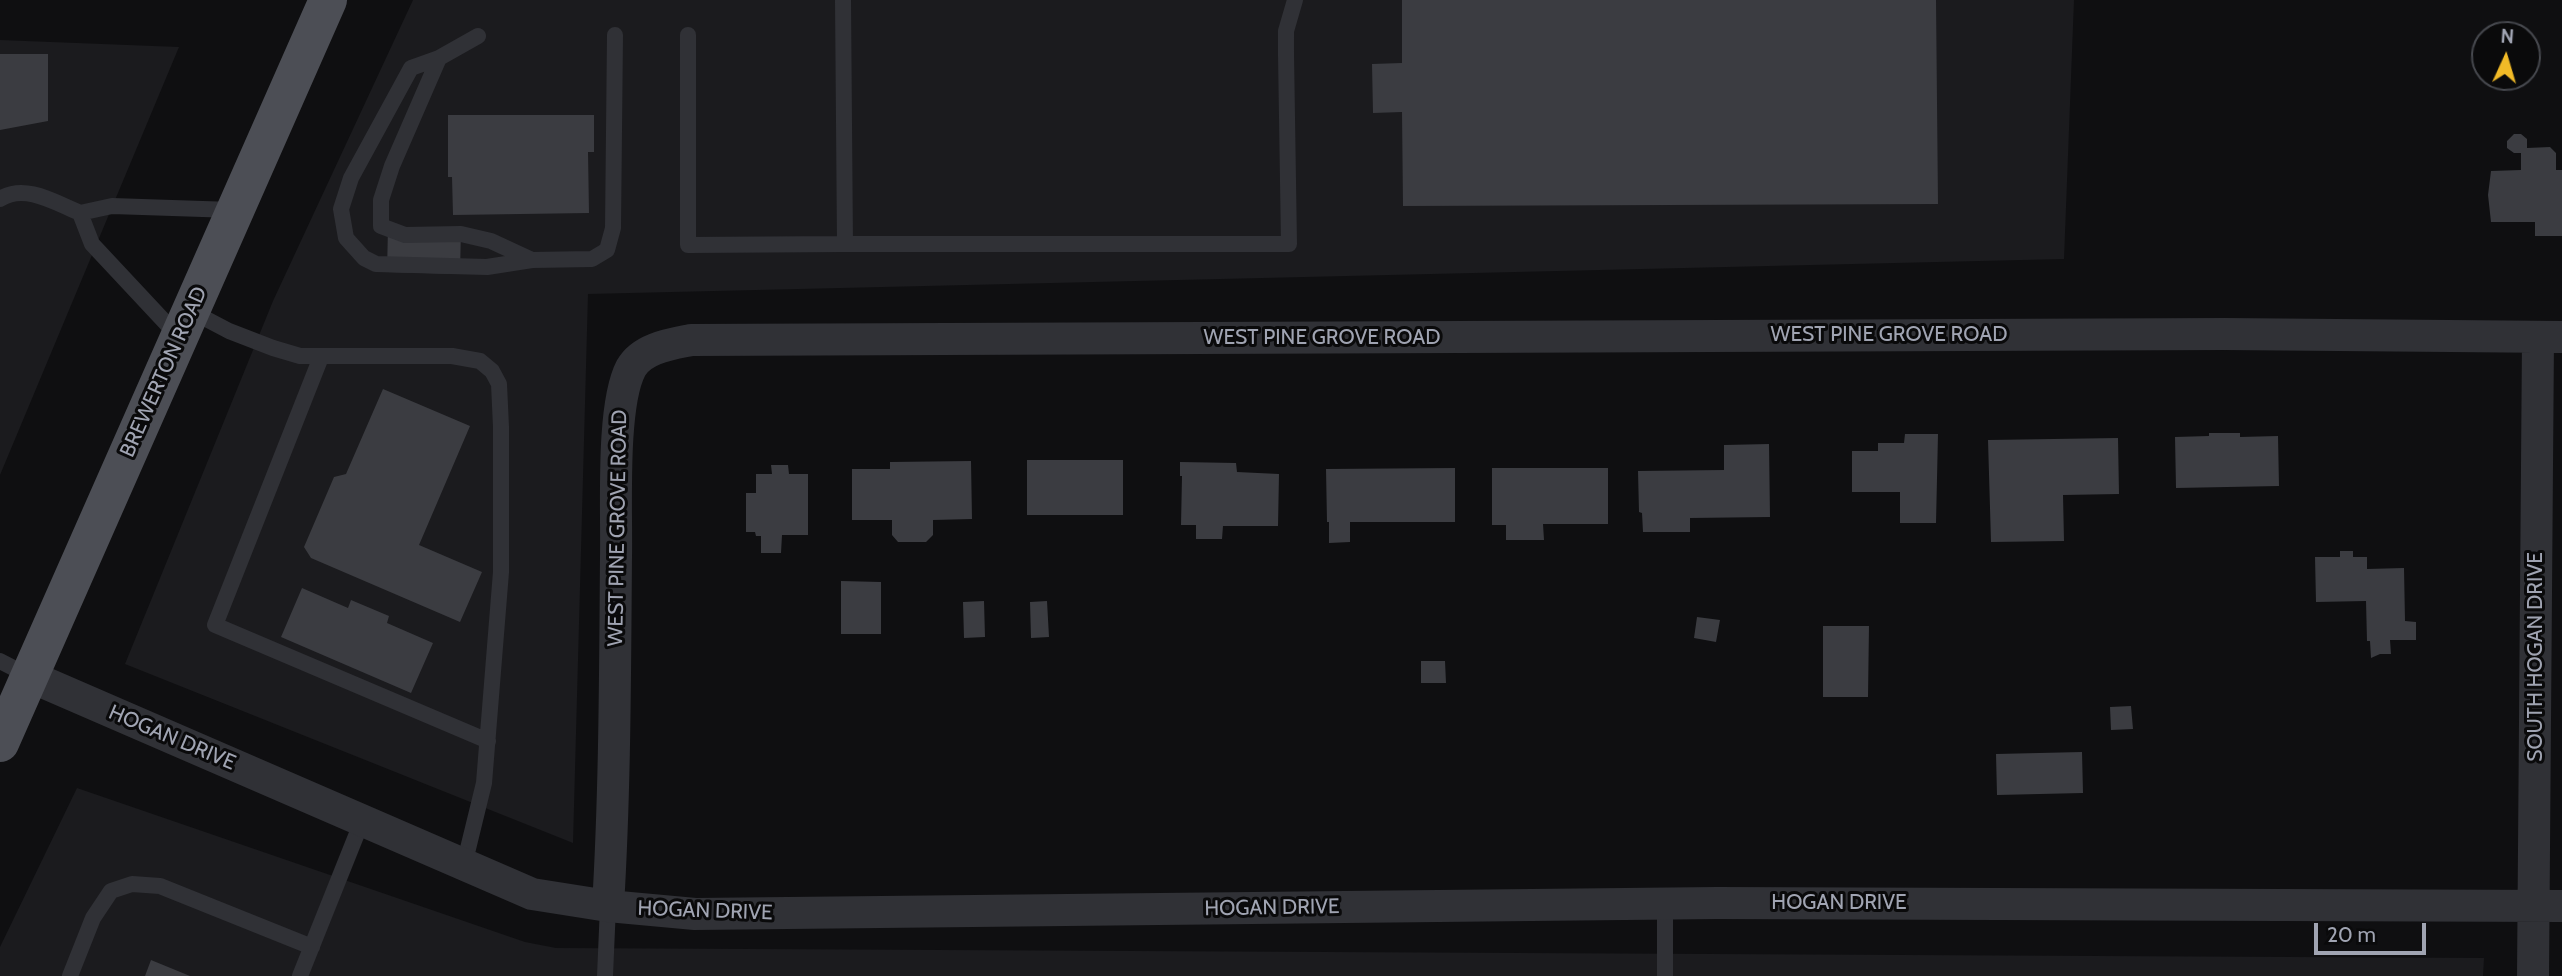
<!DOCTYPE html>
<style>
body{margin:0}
#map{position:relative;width:2562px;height:976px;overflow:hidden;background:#0f0f11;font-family:Cabin,sans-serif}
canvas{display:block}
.north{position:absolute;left:2471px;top:21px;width:70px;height:70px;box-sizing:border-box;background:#0a0a0b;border:2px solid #46484e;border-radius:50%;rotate:4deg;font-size:19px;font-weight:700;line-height:28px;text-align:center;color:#a0a4b2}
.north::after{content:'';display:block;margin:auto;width:24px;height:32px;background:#f1ba27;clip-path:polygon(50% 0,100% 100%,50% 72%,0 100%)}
.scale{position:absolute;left:2314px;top:923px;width:112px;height:32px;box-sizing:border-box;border:4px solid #a0a4b2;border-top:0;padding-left:9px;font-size:21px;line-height:24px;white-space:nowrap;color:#a0a4b2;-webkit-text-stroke:5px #0a0a0b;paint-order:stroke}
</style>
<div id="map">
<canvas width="2562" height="976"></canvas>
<div class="north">N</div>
<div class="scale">20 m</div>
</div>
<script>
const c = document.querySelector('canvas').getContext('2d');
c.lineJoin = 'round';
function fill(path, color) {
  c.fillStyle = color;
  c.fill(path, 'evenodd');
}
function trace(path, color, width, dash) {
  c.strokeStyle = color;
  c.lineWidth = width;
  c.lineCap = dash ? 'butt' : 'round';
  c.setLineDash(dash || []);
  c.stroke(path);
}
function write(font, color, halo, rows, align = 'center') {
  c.font = font + ' Cabin,sans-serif';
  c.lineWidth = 6;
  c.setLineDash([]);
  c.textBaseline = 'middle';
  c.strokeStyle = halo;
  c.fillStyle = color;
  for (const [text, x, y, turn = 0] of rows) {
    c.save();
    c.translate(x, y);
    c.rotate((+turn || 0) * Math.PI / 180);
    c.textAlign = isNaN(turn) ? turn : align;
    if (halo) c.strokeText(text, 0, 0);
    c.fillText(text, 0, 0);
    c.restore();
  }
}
const built = new Path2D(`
 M413,0H2074L2064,259L588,294L573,843L125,664L273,301Z
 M0,40L179,47L0,475Z
 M77,788L525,942L556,948L2484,958L2483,976H0V947Z`);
const building = new Path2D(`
 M1402,0H1936L1938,204L1403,206L1402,112L1373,113L1372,64L1402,63Z
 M0,54H48V121L0,130Z
 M448,115H594V152H588L589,213L453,215L452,177H448Z
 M2514,134H2521L2527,139V148L2550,147L2556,153V170H2562V236H2535V222H2491L2488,195L2491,171L2521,170V153H2514L2507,148V141Z
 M388,227L461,228L460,274L387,272Z
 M383,389L470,426L419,545L482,572L460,622L311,558L304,547L334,477L346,474Z
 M2209,433H2240V437L2278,436L2279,486L2176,488L2175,437L2209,436Z
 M1905,434H1938L1936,523H1900V492H1852V451H1878V443H1904Z
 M2118,438L2119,494L2063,495L2064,541L1991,542L1988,440Z
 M1769,444L1770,517L1690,518V532H1643L1642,513L1639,512L1638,471L1724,470V445Z
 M1027,460H1123V515H1027Z
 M971,461L972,519L933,520V535L926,542H898L892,535V520H852V469H890V462Z
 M1180,462L1236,463L1237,472L1279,474L1278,526H1223L1222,539H1196V525H1181L1182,476H1180Z
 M771,465H788L789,474H808V535H782L781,553H761V536H756L755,532H746V493H756V474H772Z
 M1455,468V522H1350V542L1329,543V522H1327L1326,469Z
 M1492,468H1608V524H1543L1544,540H1506V525H1492Z
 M2340,551H2353V557H2367V569L2404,568L2405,621L2416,622V640H2390L2391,654H2380L2371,658L2370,641H2367L2366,601L2316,602L2315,557H2340Z
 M841,581L881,582V634H841Z
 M302,588L348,608L351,600L389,616L387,623L433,643L411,693L281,637Z
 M984,601L985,637L964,638L963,602Z
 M1047,601L1049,637L1031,638L1030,602Z
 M1697,617L1720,620L1716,642L1694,638Z
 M1823,626H1869L1868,697H1823Z
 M1421,661H1445L1446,683H1421Z
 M2131,706L2133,729L2111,730L2110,707Z
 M2082,752L2083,793L1997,795L1996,754Z
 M151,960L190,976H145Z`);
const service = new Path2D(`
 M843,0L845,244H1289L1286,54V31L1295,0
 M688,35V245L845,244
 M478,36L439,58L392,166L381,200V226L405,235L461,234L491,241L532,260L592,259L607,250L613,228L615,35
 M439,58L411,68L351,178L341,209L346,238L364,258L376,264L487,267L532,260
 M0,199C25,183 56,203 80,213
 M191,311L229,331L273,348L300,356H452L480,361L492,371L499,384L501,427V572L484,783L464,865
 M178,336L92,244L80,213L112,206L233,210
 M321,357L215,625L488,741
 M0,661L29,676
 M70,976L93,918L111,891L132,884L160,886L312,947
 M300,976L362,821
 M605,976L608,906
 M1665,976V904`);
const minor = new Path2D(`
 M29,676L532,894L608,906L695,914L1717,903L2562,906
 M608,906C615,790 615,674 616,557C617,511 611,406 631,368C642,348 671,344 691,340L2225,334L2562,337
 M2533,976L2538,338`);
const primary = new Path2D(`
 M0,743L328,0`);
const streetNames = [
 ["WEST PINE GROVE ROAD",1889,335],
 ["WEST PINE GROVE ROAD",1322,338],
 ["BREWERTON ROAD",164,372,-66],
 ["WEST PINE GROVE ROAD",618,528,-89],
 ["SOUTH HOGAN DRIVE",2536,657,-90],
 ["HOGAN DRIVE",172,738,23],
 ["HOGAN DRIVE",1839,903],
 ["HOGAN DRIVE",1272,908,-1],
 ["HOGAN DRIVE",705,911,2]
];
fill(built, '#1b1b1e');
fill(building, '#3b3c41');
trace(service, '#303136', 16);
trace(minor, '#303136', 32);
trace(primary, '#4c4e55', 38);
write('21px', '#a0a4b2', '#0a0a0b', streetNames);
</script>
